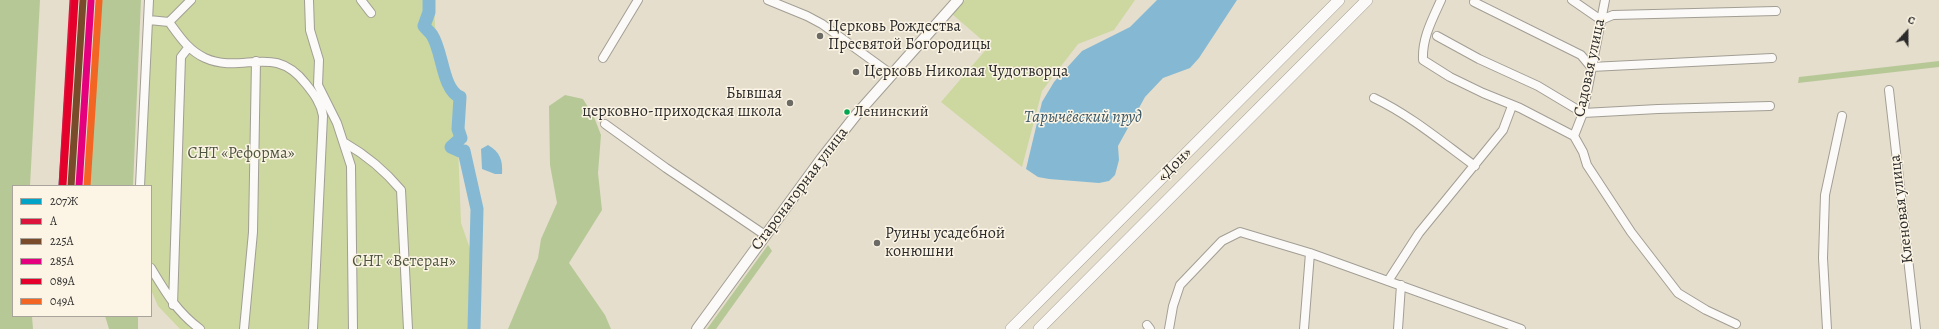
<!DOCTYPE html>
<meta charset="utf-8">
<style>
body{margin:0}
#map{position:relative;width:1939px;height:329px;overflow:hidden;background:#e5decd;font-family:Alegreya,serif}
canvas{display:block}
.legend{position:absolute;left:12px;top:185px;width:140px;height:132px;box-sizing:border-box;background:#fcf5e5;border:1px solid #a8a49b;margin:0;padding:5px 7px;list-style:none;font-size:12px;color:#2b2b2b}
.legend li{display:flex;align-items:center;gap:8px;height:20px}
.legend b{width:20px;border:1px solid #a8a49b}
.north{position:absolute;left:1887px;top:12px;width:40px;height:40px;-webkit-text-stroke:3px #fcf5e5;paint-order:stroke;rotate:21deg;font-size:11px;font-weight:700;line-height:16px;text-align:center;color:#2b2b2b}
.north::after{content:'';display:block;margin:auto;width:14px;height:18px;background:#2b2b2b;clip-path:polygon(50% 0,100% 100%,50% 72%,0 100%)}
</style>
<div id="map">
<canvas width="1939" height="329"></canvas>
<ul class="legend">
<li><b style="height:5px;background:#02a3c6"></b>207Ж</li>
<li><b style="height:5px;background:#dc143c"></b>A</li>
<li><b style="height:5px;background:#7a4b2a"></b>225А</li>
<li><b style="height:5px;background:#e5007d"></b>285А</li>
<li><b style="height:5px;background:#e4002b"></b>089А</li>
<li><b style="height:5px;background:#f26522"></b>049А</li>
</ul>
<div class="north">С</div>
</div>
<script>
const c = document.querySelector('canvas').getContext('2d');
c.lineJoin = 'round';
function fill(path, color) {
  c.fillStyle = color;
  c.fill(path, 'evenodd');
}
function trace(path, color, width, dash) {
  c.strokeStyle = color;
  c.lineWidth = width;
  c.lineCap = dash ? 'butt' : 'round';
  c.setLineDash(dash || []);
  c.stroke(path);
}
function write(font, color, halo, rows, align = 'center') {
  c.font = font + ' Alegreya,serif';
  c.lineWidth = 3;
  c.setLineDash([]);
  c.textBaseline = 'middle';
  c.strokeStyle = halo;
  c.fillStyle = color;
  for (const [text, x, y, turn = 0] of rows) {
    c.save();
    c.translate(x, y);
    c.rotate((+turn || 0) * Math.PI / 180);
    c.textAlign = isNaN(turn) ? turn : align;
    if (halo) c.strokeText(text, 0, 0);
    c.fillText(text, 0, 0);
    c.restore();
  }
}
const green = new Path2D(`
 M145,0H434L435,27L456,95L461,223L480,277L474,329H180L158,306L151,290V186H136Z
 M965,0H1135L1114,30L1078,44L1042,91L1022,167L941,102L989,46L952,14Z`);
const forest = new Path2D(`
 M0,0H40L30,186H13V316H32L33,329H0Z
 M97,0H141L133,186H90V118Z
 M1939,61V67L1798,83L1799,77Z
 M565,95L583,99L594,117L601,135L598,173L602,210L569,263L605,315L611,329H508L538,258L541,239L557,203L550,165L549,106Z
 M768,245L772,251L716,329H707Z
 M105,316H138V329H109Z`);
const water = new Path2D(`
 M1157,0H1237L1199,58L1190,68L1163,78L1145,97L1118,146L1119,160L1115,175L1109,181L1099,183L1049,179L1038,177L1026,169L1042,102L1054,82L1082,51L1130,27Z
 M488,145C500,152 503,160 502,174H495L482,169L481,149Z`);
const river = new Path2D(`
 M429,0V12L424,26C426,29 430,32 432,35C443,52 442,89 460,97L458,129L461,138L451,147L460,151H464L477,209L474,329`);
const minor = new Path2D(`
 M309,0L310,30L319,60L318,85L337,123L351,166L353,329
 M361,0L371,13
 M768,0L807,16L822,24L891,74
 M1441,0C1432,20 1422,38 1423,60L1450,77L1483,93L1520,108L1574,136L1583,152L1587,165L1631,232L1678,293L1706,310L1736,324
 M1572,0L1601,20L1613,15L1776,11
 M1474,2L1581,55L1591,67L1772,58
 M149,20L169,22L191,0
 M169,22C180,37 188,50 205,58C243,75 274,42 306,84C314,94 321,103 323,116L313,329
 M1437,36L1479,59L1538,86L1583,113L1658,109L1770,106
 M603,58L638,0
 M1889,90L1916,329
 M1374,98C1410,115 1442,142 1475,166
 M605,124L666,168L765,235
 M1574,136L1583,113L1605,0
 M345,143C366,155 385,171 401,190L408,329
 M140,186L149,0
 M151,268C166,293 177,312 200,329
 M1388,281L1419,233L1503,130L1512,106
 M173,305L181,57L188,48
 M1147,325L1150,329
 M244,329L253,232L256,61
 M1169,329L1173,306L1180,285L1222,241L1240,232L1310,253L1521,329
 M1304,329L1310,253
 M1398,329L1401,285
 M1827,329L1823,258L1825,195L1842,116`);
const major = new Path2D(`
 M697,329L822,158L856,115L958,0`);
const highway = new Path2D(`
 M1011,329L1339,0
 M1039,329L1367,0`);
const rail1 = new Path2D(`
 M62,186L74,0`);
const rail2 = new Path2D(`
 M62,186L73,0`);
const rail3 = new Path2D(`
 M71,186L83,0`);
const rail4 = new Path2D(`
 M79,186L91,1`);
const rail5 = new Path2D(`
 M63,185L75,0`);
const rail6 = new Path2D(`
 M87,186L99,1`);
const markers = [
 [820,36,4,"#6c6a64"],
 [856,72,4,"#6c6a64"],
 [790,103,4,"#6c6a64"],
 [847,112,3.5,"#00a651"],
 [877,243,4,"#6c6a64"]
];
const busNames = [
 ["Ленинский",854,112]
];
const poiNames = [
 ["Церковь Рождества",828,27],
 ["Пресвятой Богородицы",828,45],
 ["Церковь Николая Чудотворца",864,72],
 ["Бывшая",782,94,"right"],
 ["церковно-приходская школа",782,112,"right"],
 ["Руины усадебной",885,234],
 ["конюшни",885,252]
];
const streetNames = [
 ["Садовая улица",1590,68,-78],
 ["«Дон»",1175,165,-45],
 ["Старонагорная улица",800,189,-53],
 ["Кленовая улица",1902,209,-97]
];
const parkNames = [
 ["СНТ «Реформа»",241,154],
 ["СНТ «Ветеран»",404,262]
];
const waterNames = [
 ["Тарычёвский пруд",1083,118]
];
fill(green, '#ccd89f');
fill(forest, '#b7c897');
fill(water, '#85b9d3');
trace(river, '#85b9d3', 13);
trace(minor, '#a29e94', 10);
trace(major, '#a29e94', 12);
trace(highway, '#a29e94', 12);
trace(minor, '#fbfaf8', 8);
trace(major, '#fbfaf8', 10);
trace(highway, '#fbfaf8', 11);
trace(rail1, '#02a3c6', 7);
trace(rail2, '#dc143c', 7);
trace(rail3, '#7a4b2a', 7);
trace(rail4, '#e5007d', 7);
trace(rail5, '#e4002b', 7);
trace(rail6, '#f26522', 7);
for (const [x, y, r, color] of markers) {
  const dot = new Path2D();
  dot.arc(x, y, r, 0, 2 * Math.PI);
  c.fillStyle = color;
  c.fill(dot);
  trace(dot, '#fcf5e5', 1.5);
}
write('15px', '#2b2b2b', '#fcf5e5', busNames, 'left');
write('16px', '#2b2b2b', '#fcf5e5', poiNames, 'left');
write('16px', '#2b2b2b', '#fcf5e5', streetNames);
write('16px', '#4e553f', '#fcf5e5', parkNames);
write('italic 17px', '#3c5766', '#fcf5e5', waterNames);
</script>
